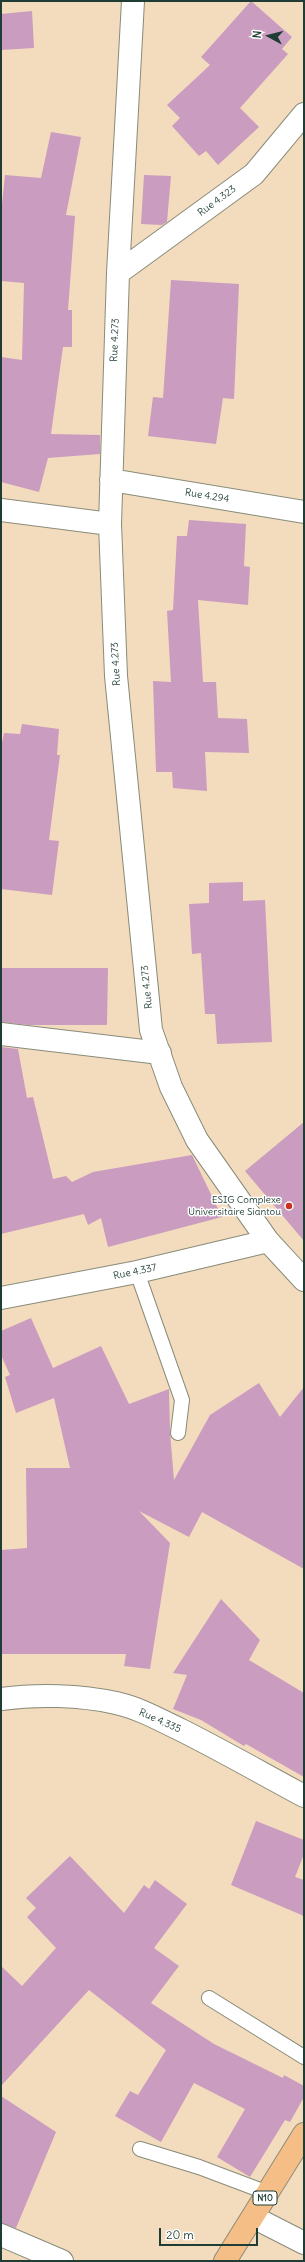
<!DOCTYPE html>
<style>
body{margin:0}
#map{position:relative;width:305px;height:2262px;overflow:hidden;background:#f3dbbe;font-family:Delius,sans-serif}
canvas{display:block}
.frame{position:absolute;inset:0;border:2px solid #1f3d34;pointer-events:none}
.north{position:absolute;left:249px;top:16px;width:40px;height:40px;-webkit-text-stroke:3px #fff;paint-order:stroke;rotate:277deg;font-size:11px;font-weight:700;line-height:16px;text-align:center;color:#1f3d34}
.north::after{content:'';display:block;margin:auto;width:14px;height:18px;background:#1f3d34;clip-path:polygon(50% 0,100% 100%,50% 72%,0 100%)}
.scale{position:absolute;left:159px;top:2228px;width:99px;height:18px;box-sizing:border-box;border:2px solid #1f3d34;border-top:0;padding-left:5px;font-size:12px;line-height:14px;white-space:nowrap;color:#1f3d34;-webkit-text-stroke:3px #fff;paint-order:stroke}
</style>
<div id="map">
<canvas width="305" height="2262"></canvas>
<div class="frame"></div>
<div class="north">N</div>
<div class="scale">20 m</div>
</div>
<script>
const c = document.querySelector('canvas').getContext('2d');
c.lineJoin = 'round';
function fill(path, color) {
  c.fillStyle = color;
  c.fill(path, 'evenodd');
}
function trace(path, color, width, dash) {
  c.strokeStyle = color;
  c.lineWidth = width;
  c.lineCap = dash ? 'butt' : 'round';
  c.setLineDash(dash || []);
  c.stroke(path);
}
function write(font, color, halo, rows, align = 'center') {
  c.font = font + ' Delius,sans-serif';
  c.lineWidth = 3;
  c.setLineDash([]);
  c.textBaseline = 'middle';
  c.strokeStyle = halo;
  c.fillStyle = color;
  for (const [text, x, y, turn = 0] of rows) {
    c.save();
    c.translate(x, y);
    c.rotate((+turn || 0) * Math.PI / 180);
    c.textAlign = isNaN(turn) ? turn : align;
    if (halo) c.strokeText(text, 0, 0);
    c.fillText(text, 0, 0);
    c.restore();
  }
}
const building = new Path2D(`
 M251,1L292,37L282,49L288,54L240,108L259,127L218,165L206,151L199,156L172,126L180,118L167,105L210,65L201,57Z
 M32,11L34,48L1,50V14Z
 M51,132L81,137L66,215L75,216L68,310H72V347H63L51,434L100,435V454L48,458L39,492L1,482V357L22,360L24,283L1,281V214L5,175L41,178Z
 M144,175L171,176L167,222L162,225L141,224Z
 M171,280L239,284L234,399L223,398L216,444L148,436L153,397L163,398Z
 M189,520L246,524L244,566L250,567L248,605L198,600L203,682H216L218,718L247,719L249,753L205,752L207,791L173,788L172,772H156L153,681L171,682L167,611L173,610L177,536H187Z
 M22,724L59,729L57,755H60L49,840L59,841L52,895L1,889V748L4,733L20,734Z
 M243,882V901L265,900L272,1042L217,1044L215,1014H205L201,953L192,954L189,904L209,903V883Z
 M1,968H108L107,1025H29L1,1022Z
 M1,1047L18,1049L27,1098L33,1097L53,1179L66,1176L72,1182L93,1172L192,1155L222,1217L108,1247L101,1218L88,1225L84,1214L1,1234Z
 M304,1122V1241L245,1171Z
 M31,1318L53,1368L101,1346L129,1404L169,1389L170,1432L174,1480L210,1415L259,1383L280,1417L304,1387V1569L202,1512L189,1537L139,1511L170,1543L150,1669L124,1666L126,1654H1V1550L27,1548L26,1468H70L54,1398L16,1413L5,1377L10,1375L1,1355V1331Z
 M221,1599L260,1640L249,1660L304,1693V1777L246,1744L244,1746L201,1720L173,1709L187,1675L173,1673Z
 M256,1821L304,1840V1854L295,1877L304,1880V1916L231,1885Z
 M70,1856L124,1913L144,1885L149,1889L155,1880L187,1904L154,1948L179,1966L151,2003L214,2044L283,2078L284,2075L304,2086V2097L290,2122L285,2120L250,2177L217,2157L245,2109L194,2083L161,2142L115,2116L130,2091L138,2095L166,2050L89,1990L1,2086V1966L22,1986L56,1948L27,1917L36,1908L26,1898Z
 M1,2096L56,2132L16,2228L1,2223Z`);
const lane = new Path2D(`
 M137,1272L182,1400L178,1433
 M209,1998L304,2057
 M140,2149L199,2167L268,2193`);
const street = new Path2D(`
 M133,1L118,273L110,524L116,676L151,1030L171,1087L197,1140L268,1241L304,1280
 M118,273L254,174L304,114
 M111,480L304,512
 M1,510L110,524
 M1,1034L160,1053
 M1,1298L137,1272L268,1241
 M1,1699C37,1694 80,1695 116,1703C139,1708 160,1720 181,1730C223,1751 263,1774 304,1796
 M253,2217L304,2243
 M1,2235L62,2261`);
const highway = new Path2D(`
 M225,2261L304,2134`);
const markers = [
 [289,1206,4,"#c8321e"]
];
const shields = [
 [265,2198,24]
];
const shieldNames = [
 ["N10",265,2198]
];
const streetNames = [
 ["Rue 4.323",217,201,-36],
 ["Rue 4.273",115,340,-88],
 ["Rue 4.294",207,496,9],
 ["Rue 4.273",116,664,-93],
 ["Rue 4.273",147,987,-96],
 ["Rue 4.337",135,1272,-12],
 ["Rue 4.335",160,1721,24]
];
const poiNames = [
 ["ESIG Complexe",281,1200],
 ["Universitaire Siantou",281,1212]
];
fill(building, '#ca9cbf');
trace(lane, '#898c79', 16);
trace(street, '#898c79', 24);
trace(highway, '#898c79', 24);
trace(lane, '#fff', 14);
trace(street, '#fff', 22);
trace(highway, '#f6be87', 22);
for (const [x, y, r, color] of markers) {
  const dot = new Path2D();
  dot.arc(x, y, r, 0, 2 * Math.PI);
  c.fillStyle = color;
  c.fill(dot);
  trace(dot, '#fff', 1.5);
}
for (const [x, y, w] of shields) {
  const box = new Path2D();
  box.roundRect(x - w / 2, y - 7, w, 14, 3);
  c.fillStyle = '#fff';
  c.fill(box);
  trace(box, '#1f3d34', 1);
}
write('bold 9px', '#1f3d34', null, shieldNames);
write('10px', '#1f3d34', '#fff', streetNames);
write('10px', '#1f3d34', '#fff', poiNames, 'right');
</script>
